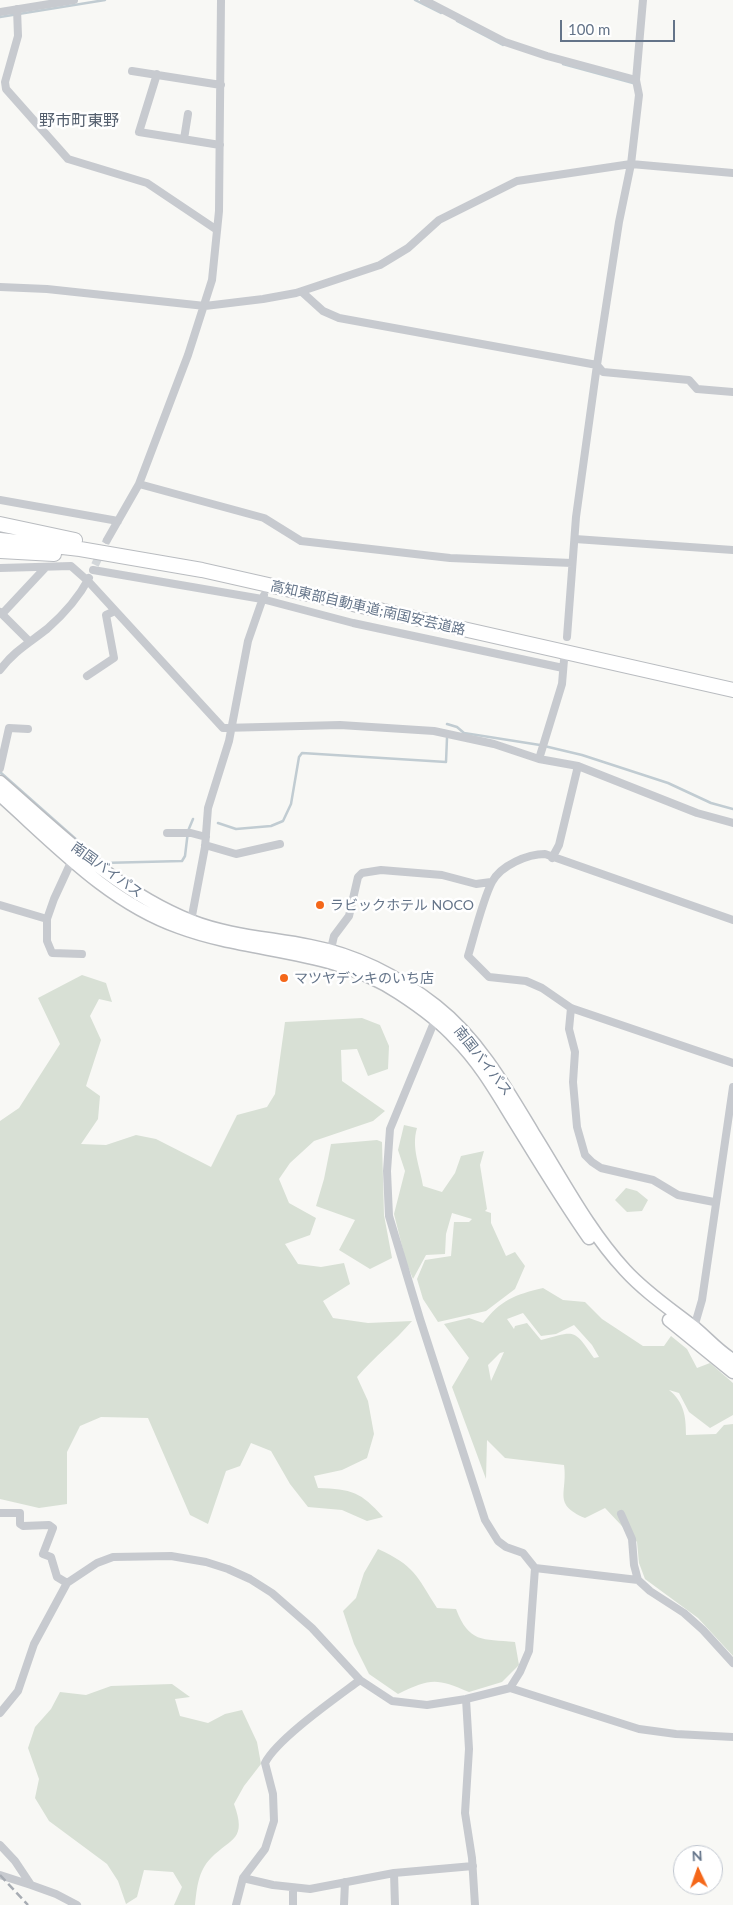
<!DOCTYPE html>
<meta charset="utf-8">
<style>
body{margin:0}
#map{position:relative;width:733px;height:1905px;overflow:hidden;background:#f8f8f5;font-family:Lato,sans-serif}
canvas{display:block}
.north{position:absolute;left:673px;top:1845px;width:50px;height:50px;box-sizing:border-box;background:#fff;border:1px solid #c1c7d0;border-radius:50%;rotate:357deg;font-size:14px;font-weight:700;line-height:20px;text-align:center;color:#647489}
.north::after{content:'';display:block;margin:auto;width:18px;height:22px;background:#f46719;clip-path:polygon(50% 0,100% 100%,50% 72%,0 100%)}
.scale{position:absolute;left:560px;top:20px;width:115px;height:22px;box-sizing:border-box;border:2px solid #647489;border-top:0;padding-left:6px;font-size:15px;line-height:18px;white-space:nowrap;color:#647489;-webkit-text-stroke:4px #fff;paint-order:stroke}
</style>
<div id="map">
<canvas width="733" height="1905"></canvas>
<div class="north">N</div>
<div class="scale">100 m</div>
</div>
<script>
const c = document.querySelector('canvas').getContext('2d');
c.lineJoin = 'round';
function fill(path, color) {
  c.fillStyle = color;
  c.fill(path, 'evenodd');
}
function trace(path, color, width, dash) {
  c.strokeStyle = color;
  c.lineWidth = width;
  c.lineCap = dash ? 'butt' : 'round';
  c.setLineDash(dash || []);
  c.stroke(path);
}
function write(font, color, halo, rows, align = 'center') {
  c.font = font + ' Lato,"Noto Sans JP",sans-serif';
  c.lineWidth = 5;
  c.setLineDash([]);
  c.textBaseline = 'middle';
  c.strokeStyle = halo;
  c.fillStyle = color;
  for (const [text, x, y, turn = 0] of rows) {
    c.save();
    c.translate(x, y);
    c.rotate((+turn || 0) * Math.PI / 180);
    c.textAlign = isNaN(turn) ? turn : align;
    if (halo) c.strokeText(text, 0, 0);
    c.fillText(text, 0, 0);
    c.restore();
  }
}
const green = new Path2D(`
 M82,975L106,983L112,1002L99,999L90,1016L101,1040L86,1086L100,1096L98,1119L81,1144L106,1145L136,1135L156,1139L211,1167L237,1115L267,1107L275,1094L285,1022L362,1018L380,1025L389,1046L388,1069L368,1076L357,1049L341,1050L342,1081L385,1111L373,1121L314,1141L290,1163L279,1179L289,1203L316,1218L310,1235L285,1244L298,1264L321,1267L344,1263L350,1284L323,1301L333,1318L368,1323L412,1321C395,1341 374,1357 357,1377L368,1401L374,1434L367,1458L342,1470L314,1476L318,1488C352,1489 361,1492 383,1517L367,1521L342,1510L308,1507L290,1484L271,1451L251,1443L240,1466L226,1471L208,1524L190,1515L148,1418L101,1417L80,1426L67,1452V1504L39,1508L0,1499V1121L19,1108L60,1044L38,998Z
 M404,1125L417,1128C411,1148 420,1166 423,1186L442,1192L455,1173L461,1156L484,1151L480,1165L487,1209L485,1211L491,1213V1223L506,1256L515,1252L525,1266L515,1289L486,1311L438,1322L423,1299L417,1279L425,1260L451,1256L454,1222H469L472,1219L452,1213L446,1234L445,1254L426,1255L413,1279L406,1262L394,1214L405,1171L398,1150Z
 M377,1140L382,1142L384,1215L392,1258L370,1269L339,1250L355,1220L316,1206L324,1179L331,1144Z
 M626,1188L637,1191L648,1200L642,1211L627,1212L615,1200Z
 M543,1288L563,1300L585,1302L602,1319L643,1346H664L671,1336L687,1349L697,1368L710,1363L733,1383V1415L710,1428L689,1412L679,1393L669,1390C684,1402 686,1416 686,1435L716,1434L724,1425L733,1424V1656L698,1618L645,1579L639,1563L637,1542L605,1508L585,1518C552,1504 568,1493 564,1465L505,1458L487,1440L486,1479L452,1387L469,1358L444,1324L469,1318L483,1323C501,1300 514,1295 543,1288ZM523,1313L541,1336L556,1334L574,1325L592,1345L599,1357L594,1358C573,1328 576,1331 541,1340L527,1323L515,1326L514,1329L507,1319ZM504,1352L491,1381L488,1365L500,1353Z
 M378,1549C415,1566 416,1575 437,1608L456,1609C469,1643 482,1639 515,1642L519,1665L502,1682L469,1692C436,1678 431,1678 398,1694L369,1674L354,1644L343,1611L356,1598L364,1573Z
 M172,1684L190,1697L175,1699L180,1716L208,1723L225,1714L242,1710L257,1742L261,1764L244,1786L234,1804C247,1840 232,1837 211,1858C198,1871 197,1888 195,1905H174L182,1887L173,1872L144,1870L137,1897L126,1904L118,1881L107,1864L49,1821L35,1798L39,1779L28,1748L35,1727L51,1709L60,1692L86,1695L111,1686Z`);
const stream = new Path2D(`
 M415,0L441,13
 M0,17L105,0
 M457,21L503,45
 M563,64L633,83
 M447,724L457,727L464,733L540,745L582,755L668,783L711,803L733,809
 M0,772L87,849
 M218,823L236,829L271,826L283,821L291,804L299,757L302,753L446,762L447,738
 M102,863L182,861L185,856L188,831L193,819`);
const minorTunnel = new Path2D(`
 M95,565L107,540`);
const minor = new Path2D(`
 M424,0L505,42L547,56L636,80
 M17,9L18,36L5,82L6,89L68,159L147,183L217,230
 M0,12L74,0
 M132,71L221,85
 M157,74L139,132L220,145
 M184,139L188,114
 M0,287L47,289L205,306L263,299L296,293L380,265L408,248L439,220L517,181L631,164L733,173
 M302,292L323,311L339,318L597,365L603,372L689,380L697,389L733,392
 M139,484L264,518L301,541L450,558L572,563
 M0,500L118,521
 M575,539L733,550
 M107,540L139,484L188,355L212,280L219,211L221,0
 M0,568L71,566L88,581L223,728L340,725L434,731L494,744L539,759L578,766L697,813L733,823
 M93,570L262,599L353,623L563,668
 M0,612L29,641
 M2,614L45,568
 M567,637L576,517L597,365L619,222L631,164L639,95L636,80L643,0
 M0,670C13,652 29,643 47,629C63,615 79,597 89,578
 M87,676L114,658L106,615L115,611
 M539,759L562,684L564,660
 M0,768L9,728L28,729
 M167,833H191L206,837
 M205,845L236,854L280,844
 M552,858L559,845L578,766
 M0,905L47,919L54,899L72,860
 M47,919V941L52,953L82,954
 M733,920L545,854C528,854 501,865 492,882C483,899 474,936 468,956L489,977L526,981L542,988L571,1008L733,1063
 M191,921L205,847L208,808L229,741L248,641L264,595
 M330,953L334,936L349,916L358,877L362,873L381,870L442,875L476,884L491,882
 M571,1008L569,1029L575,1052L573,1082L577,1127L585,1155L592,1162L601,1168L653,1180L678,1195L714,1202
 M435,1020L390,1129L387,1171L389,1216L420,1319L485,1520L498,1541L506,1547L523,1553L535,1568L529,1651L520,1672L510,1688
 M693,1331L702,1300L733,1087
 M0,1513H20V1524L23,1526L49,1525L53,1528L43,1554L51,1557L57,1577L67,1583
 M621,1514L632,1539L634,1565L638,1580L650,1591L684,1613L703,1630L733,1663
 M535,1568L638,1580
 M466,1699L469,1749L465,1813L472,1858L475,1905
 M0,1713L18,1691L34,1644L67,1583L97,1563L113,1557L171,1556L206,1562L228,1569L250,1579L272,1593L312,1628L360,1680L392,1701L427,1705L466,1699L510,1688L639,1729L676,1734L733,1737
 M0,1845L15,1861L31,1885L56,1894L77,1905
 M394,1873L395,1905
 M0,1875L31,1885
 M243,1878L273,1885L310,1889L394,1873L473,1866
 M236,1905L243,1878L265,1849L274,1821L273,1794L265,1763C277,1739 336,1698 360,1680
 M293,1905V1888
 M344,1905L345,1882`);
const trunk = new Path2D(`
 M0,782C60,834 116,891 191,921C229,936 271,938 310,946C357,955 399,977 436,1006C478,1039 506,1088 533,1133C562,1179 588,1230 625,1270C646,1293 672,1310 696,1329C708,1339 719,1352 733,1360
 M0,795C55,844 108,902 179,927C252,954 332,948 399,993C419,1006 440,1021 456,1039C478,1061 494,1088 510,1114C536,1156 561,1198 589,1238
 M669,1320L733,1372`);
const motorway = new Path2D(`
 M0,524L75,540
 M0,540L80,549L202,570L733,690
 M0,551L54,554`);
const rail = new Path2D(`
 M0,1875L28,1905`);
const markers = [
 [320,905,5,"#f46719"],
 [284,978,5,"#f46719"]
];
const streetNames = [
 ["高知東部自動車道;南国安芸道路",368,608,13],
 ["南国バイパス",107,870,36],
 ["南国バイパス",483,1061,52]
];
const poiNames = [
 ["ラビックホテル NOCO",330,905],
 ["マツヤデンキのいち店",294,978]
];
const quarterNames = [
 ["野市町東野",79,121]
];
fill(green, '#d8e0d5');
trace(stream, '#c1ccd2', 2.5);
trace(minorTunnel, '#d3d7da', 8, [8, 4]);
trace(trunk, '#b9bcc0', 15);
trace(motorway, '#b9bcc0', 16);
trace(minor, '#c7cacf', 8);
trace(trunk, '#fff', 12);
trace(motorway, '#fff', 14);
trace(rail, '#a7acb3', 2.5, [8, 4]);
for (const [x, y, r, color] of markers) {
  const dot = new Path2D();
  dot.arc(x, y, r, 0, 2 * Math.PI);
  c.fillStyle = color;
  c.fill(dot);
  trace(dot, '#fff', 2);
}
write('14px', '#647489', '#fff', streetNames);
write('14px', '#647489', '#fff', poiNames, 'left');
write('16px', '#535e6d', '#fff', quarterNames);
</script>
